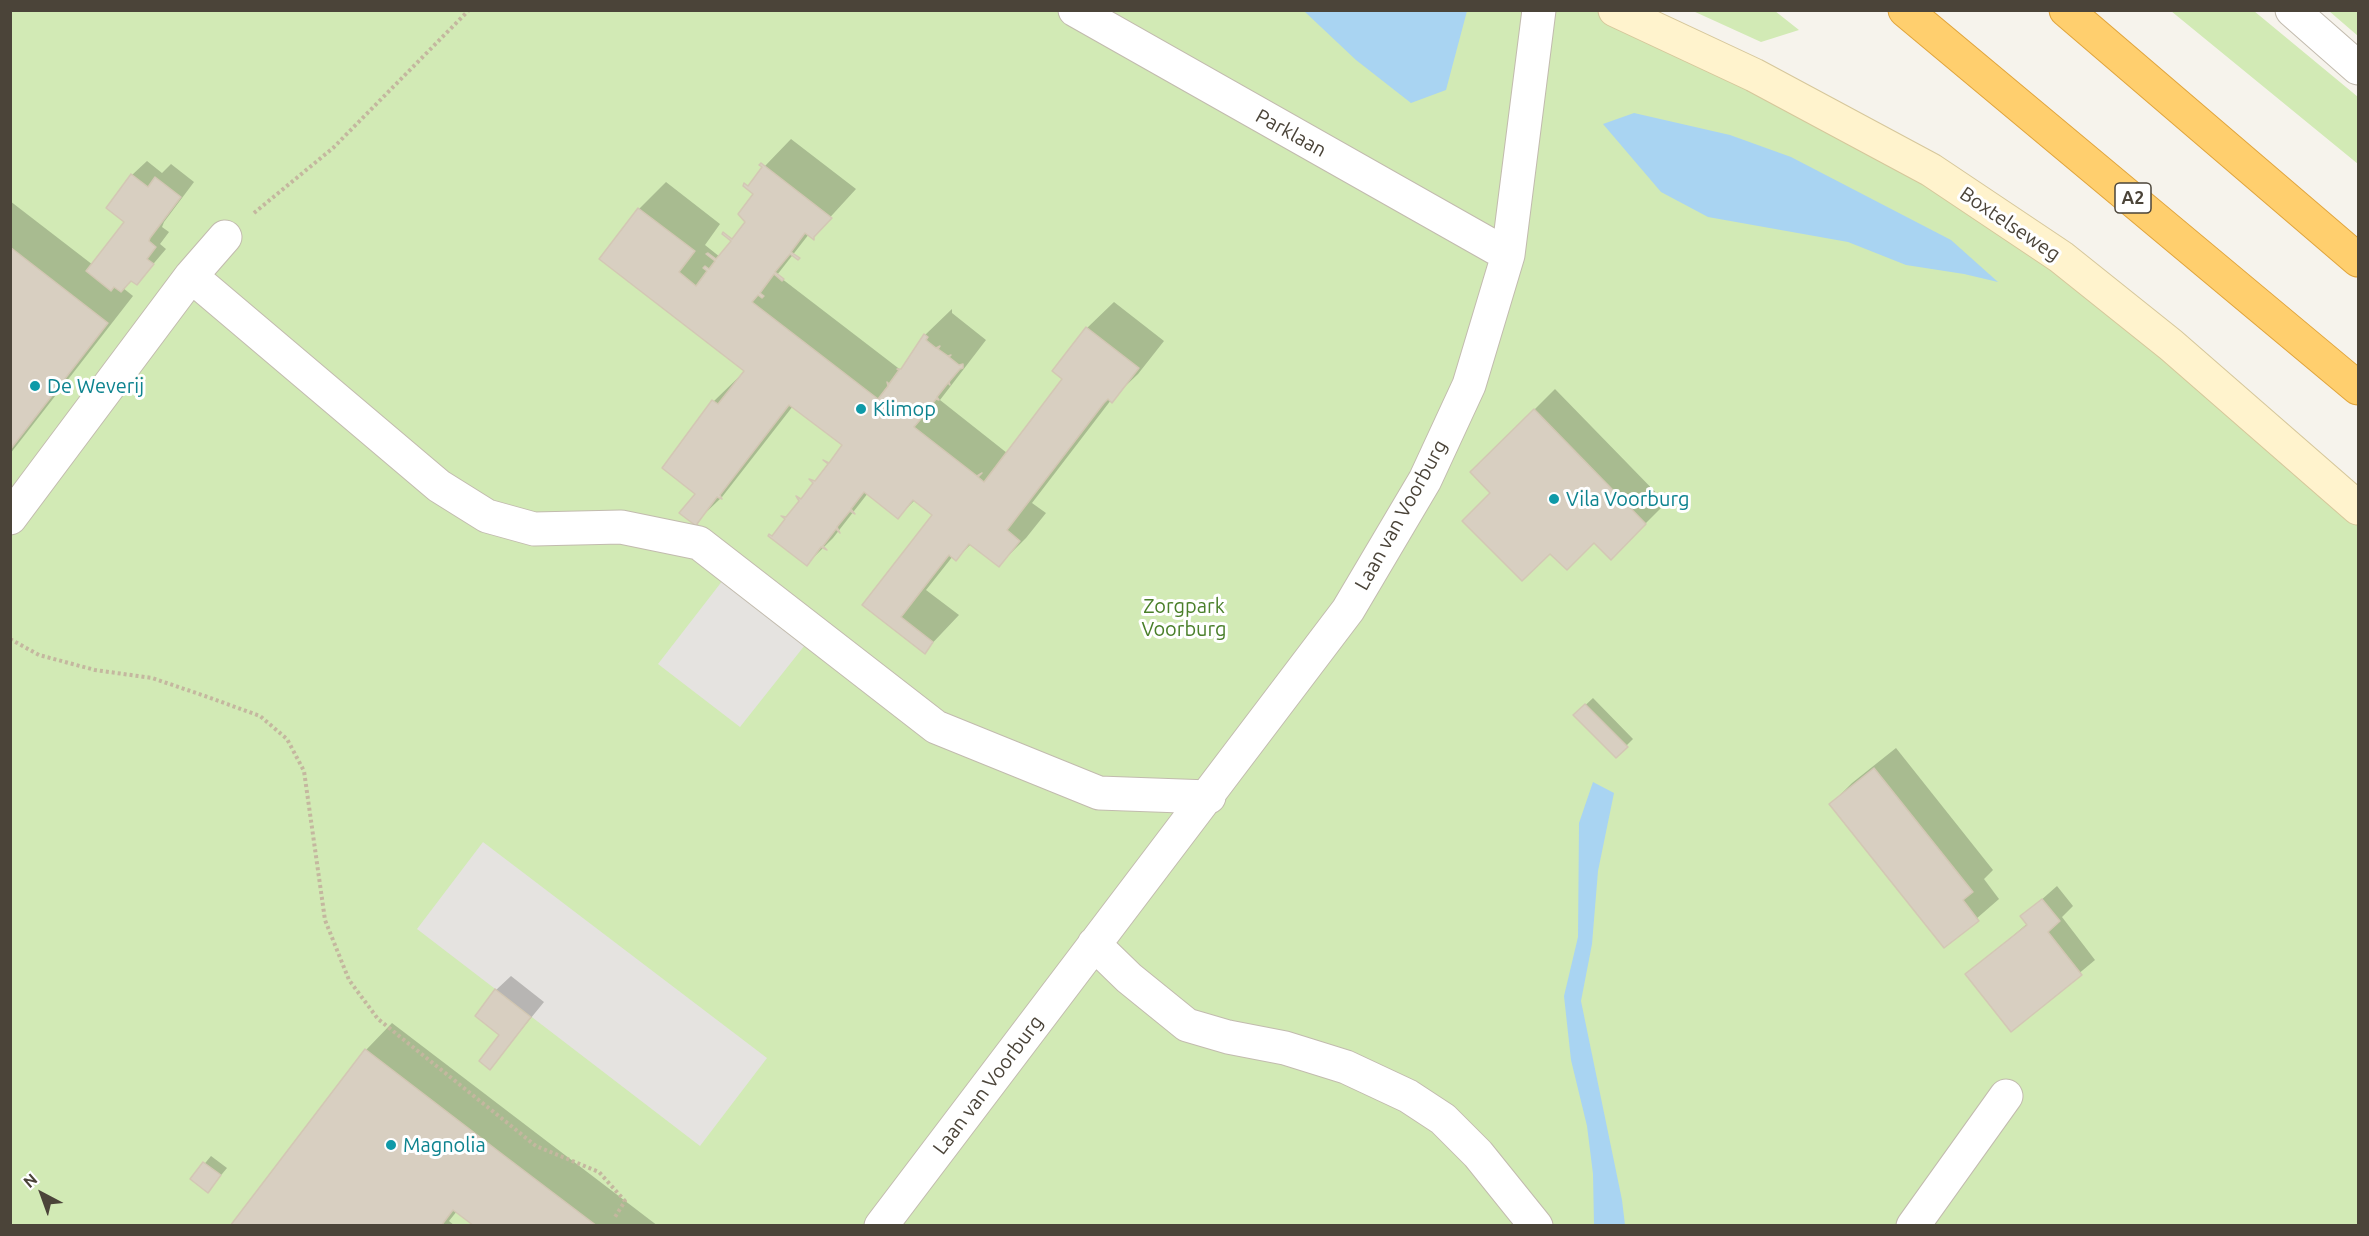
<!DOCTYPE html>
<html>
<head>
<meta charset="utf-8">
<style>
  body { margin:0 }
  #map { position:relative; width:2369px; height:1236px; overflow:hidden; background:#f6f3ec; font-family:Ubuntu,sans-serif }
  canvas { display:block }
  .frame { position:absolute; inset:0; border:12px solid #4b4439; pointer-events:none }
  .north { position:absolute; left:12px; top:1164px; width:60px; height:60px; -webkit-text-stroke:4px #fff; paint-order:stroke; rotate:319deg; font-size:16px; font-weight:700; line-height:24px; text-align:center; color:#4b4439 }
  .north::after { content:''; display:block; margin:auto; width:21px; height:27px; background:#4b4439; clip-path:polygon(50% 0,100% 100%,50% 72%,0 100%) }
</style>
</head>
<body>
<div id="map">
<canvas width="2369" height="1236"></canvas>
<div class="frame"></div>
<div class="north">N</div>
</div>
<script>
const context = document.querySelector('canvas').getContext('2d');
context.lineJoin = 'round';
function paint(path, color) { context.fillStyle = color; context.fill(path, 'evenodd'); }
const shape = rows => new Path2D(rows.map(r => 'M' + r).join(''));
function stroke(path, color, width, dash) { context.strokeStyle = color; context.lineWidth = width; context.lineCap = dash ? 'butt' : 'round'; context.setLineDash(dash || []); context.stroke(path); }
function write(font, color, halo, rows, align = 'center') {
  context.font = font + ' Ubuntu,sans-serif'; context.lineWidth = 6; context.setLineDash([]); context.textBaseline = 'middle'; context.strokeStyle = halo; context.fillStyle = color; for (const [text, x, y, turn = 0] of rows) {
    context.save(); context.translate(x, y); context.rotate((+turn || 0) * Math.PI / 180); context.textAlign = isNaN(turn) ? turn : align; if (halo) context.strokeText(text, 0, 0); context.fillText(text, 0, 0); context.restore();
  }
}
const green = shape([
  [1615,10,1754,75,2171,345,2358,508,2358,1225,11,1225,10,11],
  [1693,11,1775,11,1799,30,1761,42],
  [2171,11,2254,11,2358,97,2358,164],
  [2329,11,2358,11,2358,36]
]);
const parking = shape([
  [723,580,805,645,740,727,658,664],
  [483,842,767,1058,700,1146,417,929]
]);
const water = shape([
  [1304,11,1467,11,1446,90,1411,103,1356,60],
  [1634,113,1730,135,1791,157,1951,240,1998,282,1964,274,1906,265,1848,242,1708,217,1661,192,1603,124],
  [1593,782,1614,793,1598,871,1592,944,1581,1001,1622,1200,1625,1225,1594,1225,1593,1174,1587,1126,1571,1060,1564,996,1578,937,1579,823]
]);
const shadow = shape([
  [791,139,856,189,812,237,809,234,777,275,902,371,925,335,952,309,952,313,986,340,940,400,1007,453,1064,379,1087,328,1114,302,1164,341,1138,374,1111,400,1032,503,1046,513,1026,538,999,565,971,544,956,559,953,556,926,590,959,615,924,652,864,605,934,515,915,500,898,517,868,493,833,538,807,564,844,445,793,406,722,497,695,523,697,493,664,468,714,401,746,370,602,257,639,209,666,182,720,224,705,245,720,257,747,222,765,166],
  [147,161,162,173,171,164,194,182,164,222,162,227,169,232,160,244,166,249,137,283,132,280,123,288,133,296,10,454,10,201,93,265,126,222,132,175],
  [1555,389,1666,503,1611,558,1594,541,1492,493,1472,472],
  [1593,698,1633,739,1616,756,1575,715],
  [1896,748,1993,870,1984,879,1999,899,1945,946,1831,804,1852,783],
  [2057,886,2073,906,2062,917,2095,960,2011,1030,1967,975,2028,923,2022,917],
  [511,976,544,1002,490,1068,501,1034,496,990],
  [392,1023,658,1226,476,1226,457,1211,449,1221,455,1226,232,1226,366,1050],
  [211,1156,227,1168,208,1191,192,1179]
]);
const building = shape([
  [761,163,832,218,814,237,814,240,805,233,791,252,800,258,798,260,790,254,775,272,784,279,782,281,774,274,760,293,764,296,762,298,758,295,752,302,878,399,888,386,887,382,889,384,899,370,897,369,901,369,924,334,928,337,926,340,936,348,940,346,938,349,948,356,951,355,949,357,959,365,963,364,963,368,960,369,949,382,950,385,948,383,937,397,939,400,936,399,926,412,927,415,925,414,914,427,977,476,982,473,978,477,984,482,1062,379,1052,371,1086,327,1139,368,1112,403,1108,399,1104,403,1007,530,1020,541,999,567,969,544,956,561,949,555,901,617,933,642,925,654,862,605,932,515,913,500,898,519,864,492,851,509,855,514,850,511,837,527,840,533,836,529,823,546,827,550,821,547,807,566,768,536,769,534,772,536,785,519,781,516,786,517,799,501,796,496,801,499,813,483,809,479,815,481,828,464,823,460,829,463,842,445,789,405,720,495,722,499,717,497,697,524,700,529,679,513,695,494,662,468,712,400,718,404,744,371,599,259,638,208,695,251,679,272,696,286,707,271,703,268,705,266,709,269,715,261,706,254,708,253,716,259,731,241,722,234,723,232,732,239,745,222,738,214,753,194,743,186,744,183,748,186,762,167,759,165,761,163],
  [131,174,148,187,155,177,181,197,150,238,149,241,156,247,147,259,154,264,137,285,131,281,121,292,114,287,111,291,86,271,124,222,106,208,131,174],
  [10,247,108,323,10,450,10,247],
  [1534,409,1646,524,1611,560,1594,543,1567,570,1550,554,1522,581,1462,521,1490,493,1470,472,1534,409],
  [1585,704,1628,747,1616,758,1573,715,1585,704],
  [1874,768,1973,892,1963,900,1979,921,1944,948,1829,804,1874,768],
  [2042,899,2060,921,2048,932,2082,975,2011,1032,1965,974,2027,925,2020,916,2042,899],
  [495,989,531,1017,490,1070,479,1061,499,1035,475,1016,495,989],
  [365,1049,506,1157,597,1226,474,1226,453,1210,441,1226,230,1226,365,1049],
  [203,1162,221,1175,208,1193,190,1179,203,1162]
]);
const path = shape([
  [254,213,333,148,469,10],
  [10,639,39,655,95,670,152,678,205,696,260,716,287,739,304,771,325,920,349,980,378,1019,536,1146,599,1172,625,1201,615,1217]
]);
const street = shape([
  [1075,10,1508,255],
  [2292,10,2358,68],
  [225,237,191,276,439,486,487,516,534,529,621,527,699,543,936,727,1099,793,1209,797],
  [10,518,191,276],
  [1094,944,1129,978,1187,1025,1228,1037,1285,1048,1346,1067,1408,1096,1443,1119,1478,1154,1536,1226],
  [881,1226,1348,610,1425,480,1469,385,1508,255,1539,10],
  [1913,1226,2006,1096]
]);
const secondary = shape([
  [1615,10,1754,75,1931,170,2061,257,2171,345,2358,508]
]);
const highway = shape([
  [1905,10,2358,388],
  [2066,10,2358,260]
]);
const markers = [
  [35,386,6,"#0f9aa8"],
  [861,409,6,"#0f9aa8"],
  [1554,499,6,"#0f9aa8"],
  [391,1145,6,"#0f9aa8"]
];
const shields = [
  [2133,198,36]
];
const shieldNames = [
  ["A2",2133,198]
];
const streetNames = [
  ["Parklaan",1291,133,29],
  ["Boxtelseweg",2010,224,34],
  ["Laan van Voorburg",1401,515,-61],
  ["Laan van Voorburg",988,1085,-53]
];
const cultureNames = [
  ["De Weverij",47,386],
  ["Klimop",873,409],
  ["Vila Voorburg",1566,499],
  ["Magnolia",403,1145]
];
const parkNames = [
  ["Zorgpark",1184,606],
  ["Voorburg",1184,629]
];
paint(green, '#d2eab5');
paint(parking, '#e5e3e0');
paint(water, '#a9d4f2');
paint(shadow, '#0003');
paint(building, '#d8cfc1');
stroke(building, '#d3c7b4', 1.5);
stroke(street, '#c2bbae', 35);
stroke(secondary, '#d6c79b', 35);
stroke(highway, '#e0a43c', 35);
stroke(path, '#c4b79f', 4, [3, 3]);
stroke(street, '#fff', 33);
stroke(secondary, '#fff3cd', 33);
stroke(highway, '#ffcf6e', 33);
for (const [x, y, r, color] of markers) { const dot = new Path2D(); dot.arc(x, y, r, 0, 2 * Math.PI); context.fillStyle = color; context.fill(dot); stroke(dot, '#fff', 2); }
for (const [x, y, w] of shields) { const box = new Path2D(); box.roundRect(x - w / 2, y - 15, w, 30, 4.5); context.fillStyle = '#fff'; context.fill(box); stroke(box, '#4b4439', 1.5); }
write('bold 18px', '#4b4439', null, shieldNames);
write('20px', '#4b4439', '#fff', streetNames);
write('20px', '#0d838f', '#fff', cultureNames, 'left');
write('20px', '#4a7f2a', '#fff', parkNames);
</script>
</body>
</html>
